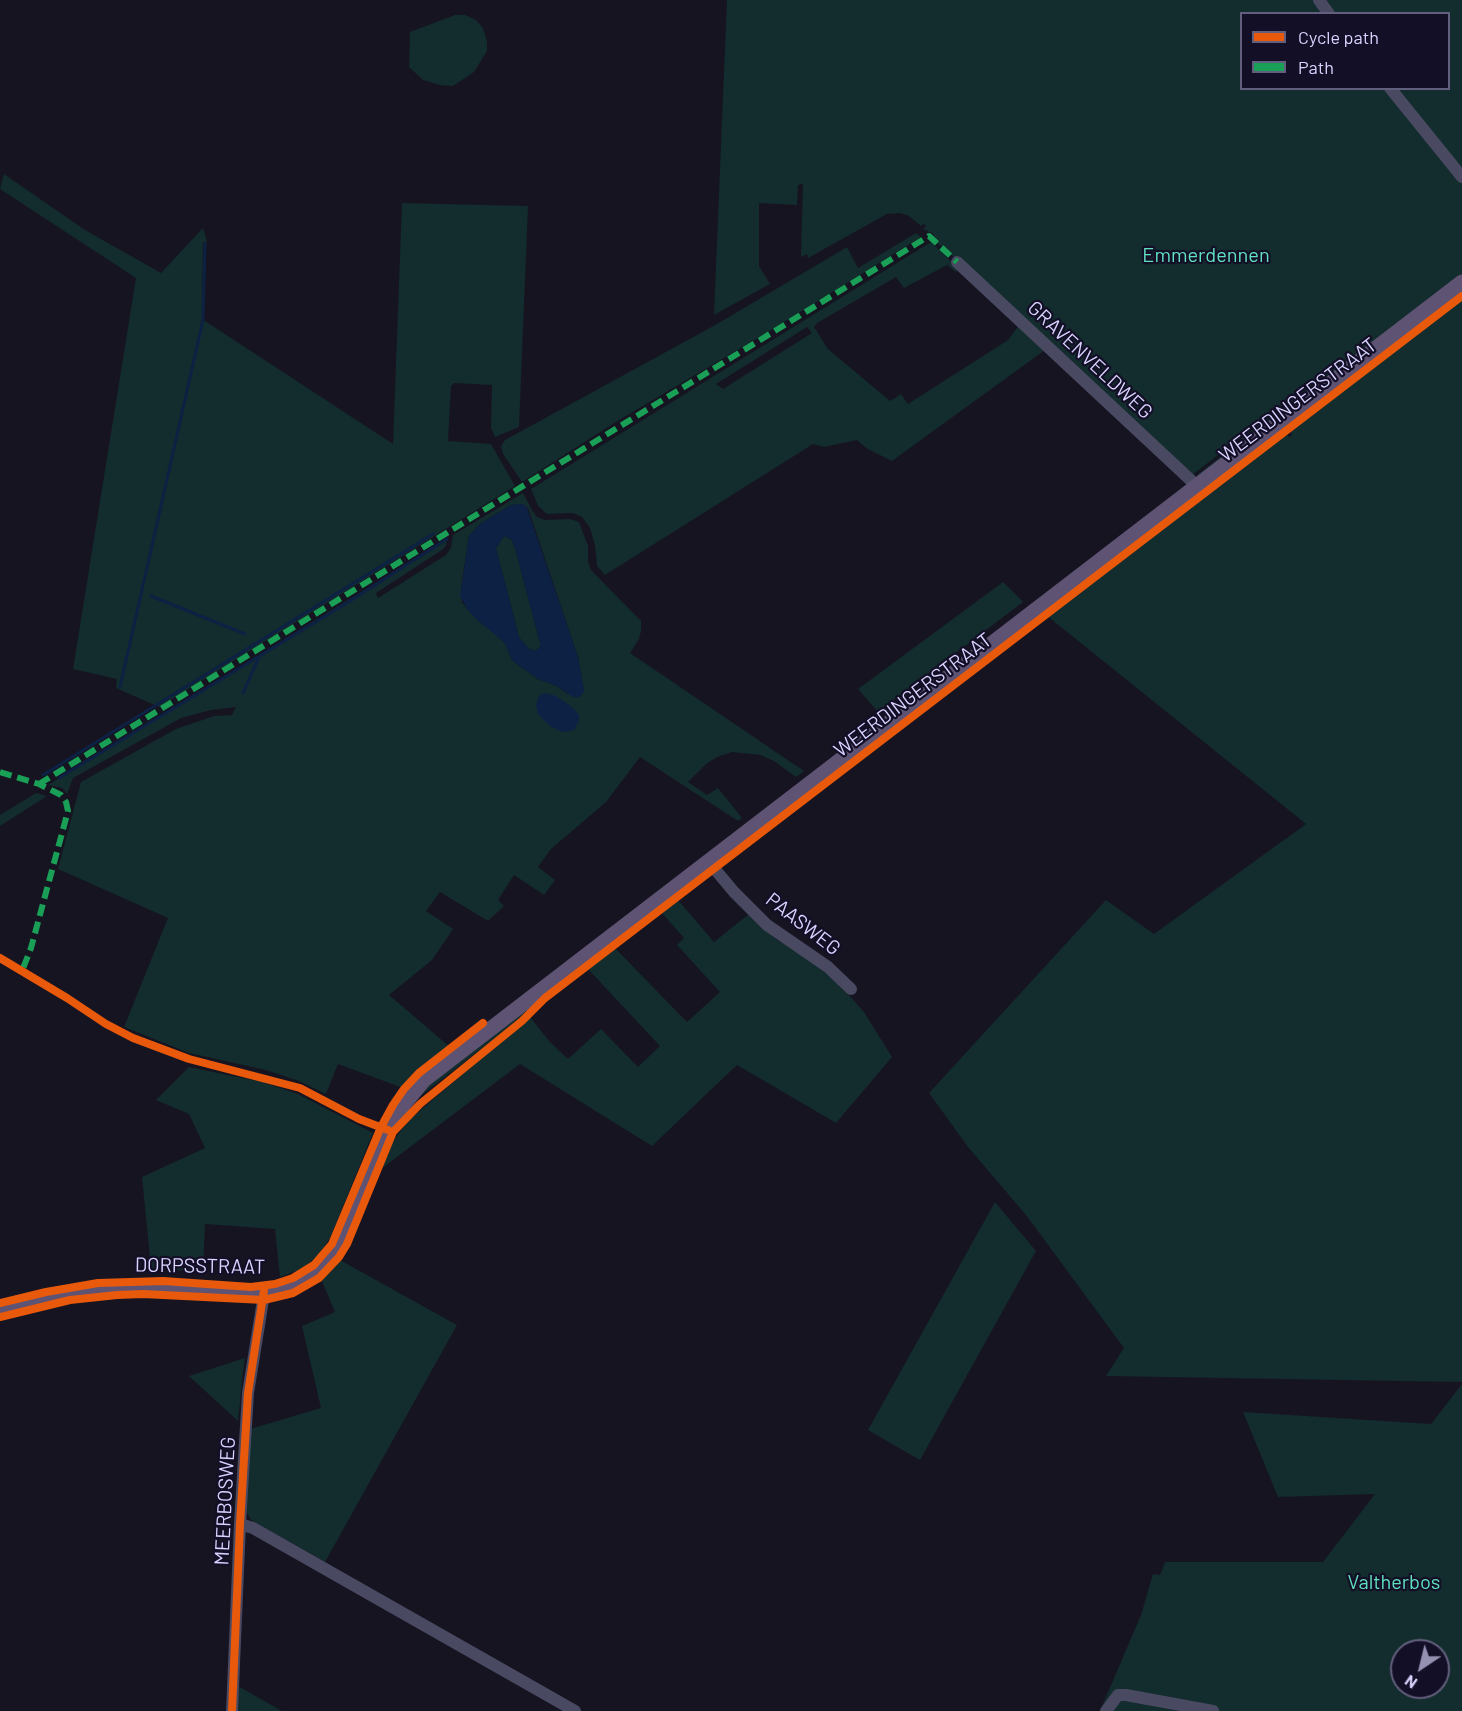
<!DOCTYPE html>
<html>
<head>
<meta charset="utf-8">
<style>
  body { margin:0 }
  #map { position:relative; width:1462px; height:1711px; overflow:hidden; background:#161421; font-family:Barlow,sans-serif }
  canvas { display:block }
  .legend { position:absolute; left:1240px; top:12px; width:210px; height:78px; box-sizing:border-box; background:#130f26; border:2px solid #625e7d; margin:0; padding:8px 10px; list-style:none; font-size:18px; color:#d9d4ff }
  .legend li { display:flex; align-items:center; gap:12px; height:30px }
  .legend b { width:30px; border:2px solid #625e7d }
  .north { position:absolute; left:1390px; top:1639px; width:60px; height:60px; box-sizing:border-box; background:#130f26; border:2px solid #625e7d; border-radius:50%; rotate:215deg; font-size:16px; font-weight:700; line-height:24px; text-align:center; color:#d9d4ff }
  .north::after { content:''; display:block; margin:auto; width:21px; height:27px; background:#9591b1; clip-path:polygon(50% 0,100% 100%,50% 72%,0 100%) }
</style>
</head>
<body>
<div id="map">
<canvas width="1462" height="1711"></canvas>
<ul class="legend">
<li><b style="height:8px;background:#e8590c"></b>Cycle path</li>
<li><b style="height:8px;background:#1a9f57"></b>Path</li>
</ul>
<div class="north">N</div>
</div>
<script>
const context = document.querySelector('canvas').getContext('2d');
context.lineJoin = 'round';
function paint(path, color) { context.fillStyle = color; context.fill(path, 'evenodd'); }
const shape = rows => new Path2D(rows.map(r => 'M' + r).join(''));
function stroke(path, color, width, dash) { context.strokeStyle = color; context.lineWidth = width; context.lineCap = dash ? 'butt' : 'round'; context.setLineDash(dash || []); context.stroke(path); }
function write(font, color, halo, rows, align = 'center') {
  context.font = font + ' Barlow,sans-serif'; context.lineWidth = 4.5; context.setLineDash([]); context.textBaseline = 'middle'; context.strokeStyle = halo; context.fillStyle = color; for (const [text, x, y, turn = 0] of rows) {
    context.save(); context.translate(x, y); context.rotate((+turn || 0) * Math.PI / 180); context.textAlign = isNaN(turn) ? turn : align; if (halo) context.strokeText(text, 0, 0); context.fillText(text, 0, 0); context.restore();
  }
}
const green = shape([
  [727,0,1462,0,1462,277,1200,478,1197,475,1242,440,1240,438,1191,476,987,285,938,244,933,237,934,234,923,229,926,226,924,224,921,226,909,216,900,213,887,214,808,258,807,254,801,257,803,184,798,185,797,205,759,203,759,266,770,284,714,315],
  [1242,14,1448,14,1448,88,1242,88],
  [455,15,465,15,476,20,483,28,487,42,487,51,474,72,453,86,440,85,423,80,409,67,410,32],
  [4,174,85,230,161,273,203,228,207,242,203,243,202,319,393,444,402,203,528,206,519,427,495,437,491,428,492,385,454,383,451,386,448,441,491,444,515,486,159,707,116,688,117,679,73,669,136,278,0,189],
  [916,233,921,237,768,332,619,420,522,482,503,454,501,446,505,440,717,324,847,247,858,268],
  [931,242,959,269,956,272,947,265,904,288,896,277,817,323,814,327,828,349,890,401,901,394,908,404,1008,340,1019,325,1045,350,892,461,866,448,857,440,824,447,813,444,605,575,597,566,595,545,590,528,582,517,573,513,547,514,538,506,531,489],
  [807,327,812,333,723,389,716,384],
  [1462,288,1462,294,1288,426,1291,419],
  [1462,297,1462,1382,1106,1376,1124,1348,1026,1215,968,1147,929,1093,1106,900,1154,934,1306,824,1046,615,1285,431,1289,437,1292,435,1289,429],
  [1273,432,1282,432,1048,611,1046,607],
  [523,493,532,510,537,517,545,520,570,519,579,522,588,546,588,562,591,570,641,621,641,631,639,639,630,653,804,771,796,777,774,761,760,755,732,752,717,757,706,764,688,782,707,795,718,788,742,818,738,821,640,757,606,802,551,849,538,867,555,880,544,895,514,875,498,900,504,906,488,921,440,892,426,911,453,929,432,960,389,995,450,1047,418,1071,403,1088,338,1064,326,1094,299,1081,266,1070,189,1053,124,1027,168,918,58,869,81,782,176,729,214,716,232,715,236,707,211,710,181,718,73,778,67,794,62,788,48,785,447,539,446,546,442,550,376,593,378,598,446,555,451,548,453,535],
  [518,504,524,505,528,508,578,657,584,691,568,694,557,686,538,679,517,664,512,660,504,642,467,609,462,602,461,587,469,536,480,524,511,505],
  [504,536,511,539,515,548,540,643,540,647,536,651,529,649,519,637,496,548],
  [1003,582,1023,602,878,712,858,689],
  [36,793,47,796,0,826,0,815],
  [678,900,714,942,749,914,777,940,804,955,840,985,864,1012,892,1057,836,1123,737,1065,652,1146,520,1064,381,1169,390,1145,409,1120,530,1017,549,1041,568,1059,601,1029,638,1067,660,1046,588,969,615,948,687,1022,720,992,677,945,684,938,662,913],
  [547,991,519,1020,415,1100,429,1084],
  [189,1067,262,1082,298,1094,373,1133,331,1236,321,1252,304,1268,280,1277,275,1229,205,1224,203,1272,151,1268,142,1177,205,1148,189,1114,156,1100],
  [995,1202,1036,1251,920,1460,868,1430],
  [340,1260,457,1325,325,1562,251,1520,246,1511,250,1429,321,1408,302,1326,335,1312,321,1279],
  [245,1358,243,1372,238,1421,189,1376],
  [1462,1384,1462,1711,1100,1711,1141,1615,1153,1574,1160,1575,1165,1562,1323,1562,1375,1494,1278,1497,1243,1412,1431,1424],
  [1402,1651,1438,1651,1438,1687,1402,1687],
  [238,1686,282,1711,237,1711]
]);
const water = shape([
  [518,504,525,505,527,508,578,657,584,691,580,697,573,697,557,686,538,679,517,664,512,660,504,642,476,619,467,609,460,596,469,536,480,524,511,505],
  [504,536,511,539,515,548,540,643,540,647,536,651,529,649,519,637,496,548],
  [545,693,556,696,572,707,579,715,579,721,574,730,562,732,550,726,538,714,536,705,539,696]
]);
const stream = shape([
  [151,596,245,634],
  [120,687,203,320,205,244],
  [243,693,259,657],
  [43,775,433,534],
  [59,778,350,601,447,539]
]);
const minor = shape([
  [1319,0,1329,14],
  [1390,88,1462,177],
  [957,262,1197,486],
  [708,861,734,892,767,925,828,967,851,989],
  [240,1524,253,1528,575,1711],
  [232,1711,240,1524,248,1393,264,1294],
  [1106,1711,1118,1695,1126,1695,1213,1711]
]);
const major = shape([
  [0,1309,44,1298,96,1288,143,1287,264,1294,288,1287,317,1271,330,1256,346,1230,387,1129,401,1108,424,1080,1462,282]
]);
const quiet = shape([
  [0,772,39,784,61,795,66,802,68,811,31,948,22,971],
  [39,784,929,236,957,262]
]);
const cycleway = shape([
  [0,958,67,998,106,1024,133,1038,189,1059,300,1088,359,1119,388,1130],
  [0,1303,46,1292,98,1283,163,1281,251,1287,275,1284,293,1278,314,1265,332,1244,381,1127,393,1105,404,1089,419,1073,483,1023],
  [0,1317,70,1300,117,1295,143,1294,264,1300,293,1293,319,1278,339,1257,347,1244,393,1132,420,1104,522,1021,545,998,1462,296],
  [232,1711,240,1524,248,1393,264,1290]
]);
const parkNames = [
  ["Emmerdennen",1206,255],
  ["Valtherbos",1394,1582]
];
const streetNames = [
  ["GRAVENVELDWEG",1090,360,43],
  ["WEERDINGERSTRAAT",1298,400,-37],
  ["WEERDINGERSTRAAT",913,695,-37],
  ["PAASWEG",803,924,38],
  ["DORPSSTRAAT",200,1266,1],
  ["MEERBOSWEG",225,1501,-87]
];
paint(green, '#132c2d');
paint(water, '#0d2144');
stroke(stream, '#0d2144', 3);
stroke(minor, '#4a4962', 12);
stroke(major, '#5e5373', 15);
stroke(quiet, '#1a9f57', 6, [12, 6]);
stroke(cycleway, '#e8590c', 8);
write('20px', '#5fe0c0', '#130f26', parkNames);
write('20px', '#d9d4ff', '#130f26', streetNames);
</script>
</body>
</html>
